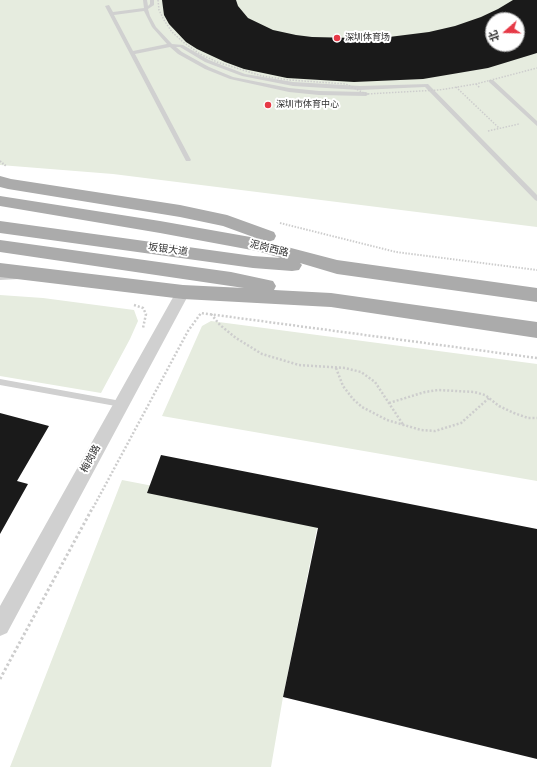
<!DOCTYPE html>
<html>
<head>
<meta charset="utf-8">
<style>
  body { margin:0 }
  #map { position:relative; width:537px; height:767px; overflow:hidden; background:#fff; font-family:Roboto,"Noto Sans SC",sans-serif }
  canvas { display:block }
  .north { position:absolute; left:485px; top:12px; width:40px; height:40px; box-sizing:border-box; background:#fff; border:1px solid #adadad; border-radius:50%; rotate:250deg; font-size:11px; font-weight:700; line-height:16px; text-align:center; color:#333 }
  .north::after { content:''; display:block; margin:auto; width:14px; height:18px; background:#e63946; clip-path:polygon(50% 0,100% 100%,50% 72%,0 100%) }
</style>
</head>
<body>
<div id="map">
<canvas width="537" height="767"></canvas>
<div class="north">北</div>
</div>
<script>
const context = document.querySelector('canvas').getContext('2d');
context.lineJoin = 'round';
function paint(path, color) { context.fillStyle = color; context.fill(path, 'evenodd'); }
const shape = rows => new Path2D(rows.map(r => 'M' + r).join(''));
function stroke(path, color, width, dash) { context.strokeStyle = color; context.lineWidth = width; context.lineCap = dash ? 'butt' : 'round'; context.setLineDash(dash || []); context.stroke(path); }
function write(font, color, halo, rows, align = 'center') {
  context.font = font + ' Roboto,"Noto Sans SC",sans-serif'; context.lineWidth = 4; context.setLineDash([]); context.textBaseline = 'middle'; context.strokeStyle = halo; context.fillStyle = color; for (const [text, x, y, turn = 0] of rows) {
    context.save(); context.translate(x, y); context.rotate((+turn || 0) * Math.PI / 180); context.textAlign = isNaN(turn) ? turn : align; if (halo) context.strokeText(text, 0, 0); context.fillText(text, 0, 0); context.restore();
  }
}
const green = shape([
  [0,0,537,0,537,227,113,174,0,165],
  [493,20,517,20,517,44,493,44],
  [0,295,43,298,134,310,138,321,130,339,101,393,0,376],
  [211,321,537,364,537,481,162,416,202,326],
  [122,480,319,518,283,697,271,767,10,767]
]);
const building = shape([
  [162,0,236,0,238,6,248,18,273,30,296,35,312,37,355,38,389,37,429,32,455,26,481,17,498,9,513,0,537,0,537,53,488,68,423,79,354,82,287,78,244,69,225,62,197,49,186,42,169,24,164,15],
  [493,20,517,20,517,44,493,44],
  [0,413,49,426,17,481,28,484,0,534],
  [161,455,537,529,537,759,283,697,318,528,147,493]
]);
const pathFar3 = shape([
  [476,84,480,88],
  [456,87,499,128],
  [488,131,519,124]
]);
const pathFar2 = shape([
  [0,161,6,166],
  [280,223,396,252,537,270]
]);
const pathFar1 = shape([
  [134,305,143,308,146,314,143,328],
  [211,314,220,325,236,338,262,354,299,365,345,368,361,372,375,382,404,426],
  [336,368,343,386,353,399,362,407,387,420,421,430,435,431,461,423,489,398],
  [389,403,425,392,438,390,474,392,485,395,499,406,514,413,528,418,537,418],
  [93,508,188,331,201,313,537,358]
]);
const path = shape([
  [0,679,93,507]
]);
const lane = shape([
  [143,0,147,0,148,6,150,4,150,0,154,0,154,5,148,9,150,16,156,27,172,44,183,45,209,60,245,74,293,82,360,86,428,84,537,195,537,201,535,200,425,87,360,90,293,86,242,76,205,62,180,47,176,47,182,52,209,67,233,77,289,88,319,91,366,92,369,94,366,96,319,95,289,92,230,79,205,69,178,54,170,47,135,54,191,160,190,161,186,161,105,6,109,5,113,12,144,8,143,0],
  [144,11,152,27,167,44,133,51,114,15,144,11],
  [489,80,493,80,537,121,537,126,489,82,489,80],
  [17,275,19,275,21,277,19,279,0,280,0,276,17,275],
  [0,379,121,401,124,402,125,404,124,406,121,407,0,385,0,379]
]);
const street = shape([
  [183,287,188,288,190,292,7,633,0,636,0,606,176,292,178,288,183,287]
]);
const primary = shape([
  [0,176,11,179,180,205,227,215,274,232,276,236,274,240,268,242,337,260,537,288,537,302,337,274,300,263,302,265,299,270,292,271,253,268,0,233,0,221,253,256,281,258,257,251,160,233,0,206,0,196,160,221,256,238,223,226,180,217,8,189,0,187,0,176],
  [0,240,231,272,273,281,276,286,274,290,331,293,537,322,537,338,331,307,183,299,0,277,0,263,183,285,244,288,0,252,0,240]
]);
const pathBridge = shape([
  [158,0,159,10,164,20,172,32,183,42,200,54,217,62,262,76,289,80,346,84,366,94,439,90,476,84,537,68]
]);
const markers = [
  [337,38,4,"#e63946"],
  [268,105,4,"#e63946"]
];
const farPoinames = [
  ["深圳体育场",345,38],
  ["深圳市体育中心",276,105]
];
const streetNames = [
  ["泥岗西路",269,249,14],
  ["坂银大道",168,250,8],
  ["梅岗路",91,459,-61]
];
paint(green, '#e6ecdf');
paint(building, '#1a1a1a');
stroke(pathFar3, '#cdcdcd', 1.5, [1.5, 1.5]);
stroke(pathFar2, '#cdcdcd', 2, [1.5, 1.5]);
stroke(pathFar1, '#cdcdcd', 2.5, [2, 2]);
stroke(path, '#cdcdcd', 3, [2.5, 2.5]);
paint(lane, '#d0d0d0');
paint(street, '#d0d0d0');
paint(primary, '#ababab');
stroke(pathBridge, '#cdcdcd', 1.5, [1.5, 1.5]);
for (const [x, y, r, color] of markers) { const dot = new Path2D(); dot.arc(x, y, r, 0, 2 * Math.PI); context.fillStyle = color; context.fill(dot); stroke(dot, '#fff', 1.5); }
write('9px', '#333', '#fff', farPoinames, 'left');
write('10px', '#333', '#fff', streetNames);
</script>
</body>
</html>
